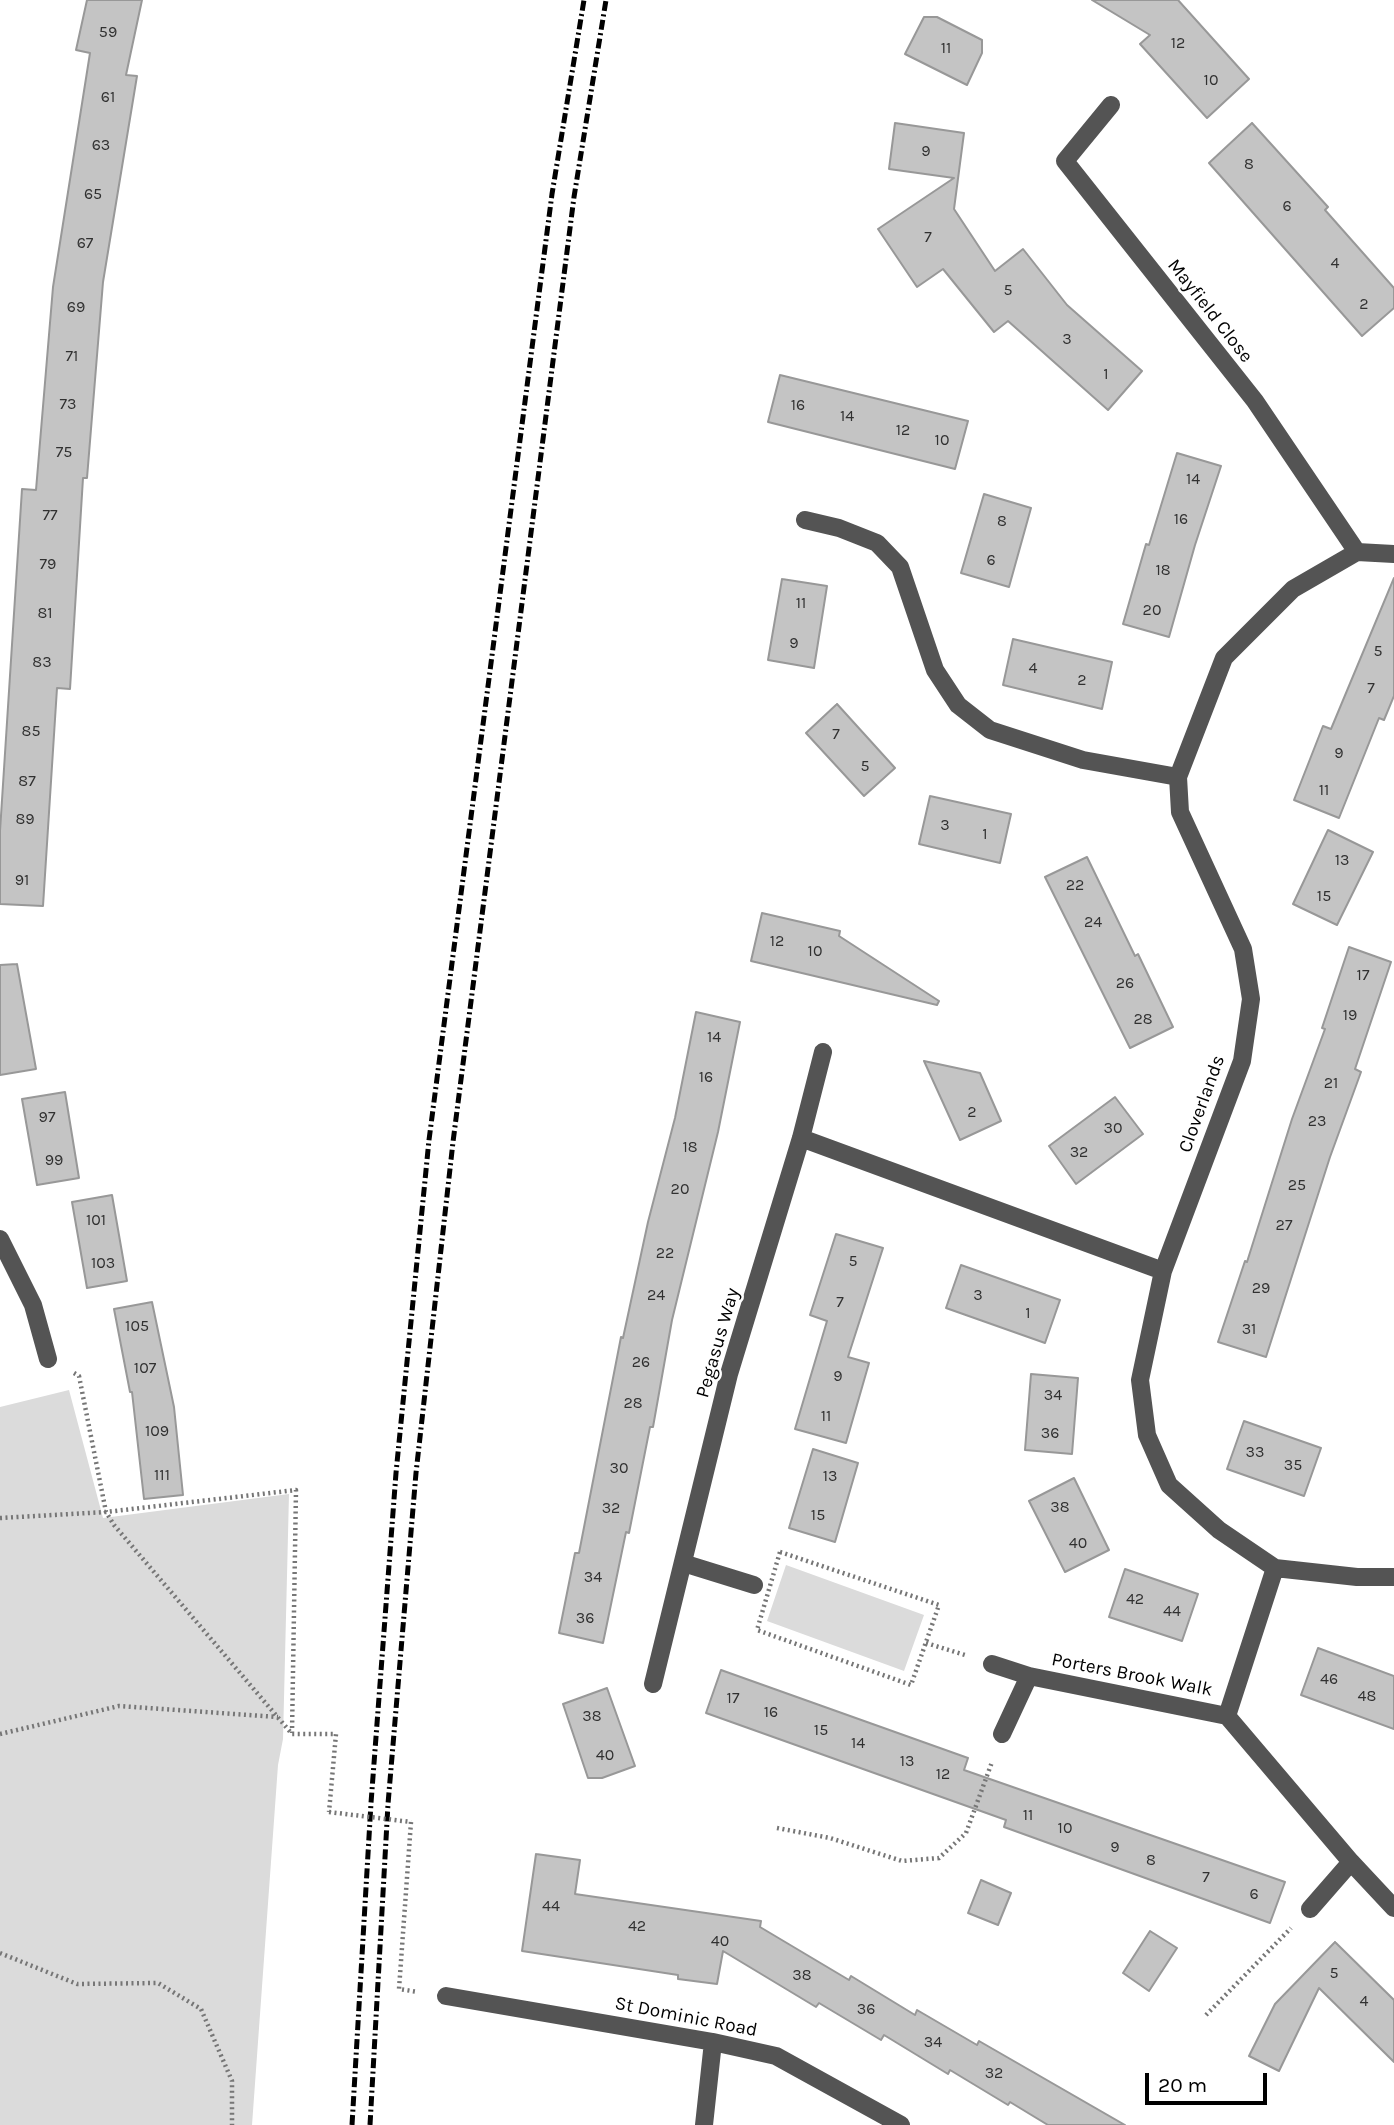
<!DOCTYPE html>
<html>
<head>
<meta charset="utf-8">
<style>
  body { margin:0 }
  #map { position:relative; width:1394px; height:2125px; overflow:hidden; background:#fff; font-family:Karla,sans-serif }
  canvas { display:block }
  .scale { position:absolute; left:1145px; top:2073px; width:122px; height:32px; box-sizing:border-box; border:4px solid #000; border-top:0; padding-left:9px; font-size:21px; line-height:24px; white-space:nowrap; color:#000; -webkit-text-stroke:5px #fff; paint-order:stroke }
</style>
</head>
<body>
<div id="map">
<canvas width="1394" height="2125"></canvas>
<div class="scale">20 m</div>
</div>
<script>
const context = document.querySelector('canvas').getContext('2d');
context.lineJoin = 'round';
function paint(path, color) { context.fillStyle = color; context.fill(path, 'evenodd'); }
const shape = rows => new Path2D(rows.map(r => 'M' + r).join(''));
function stroke(path, color, width, dash) { context.strokeStyle = color; context.lineWidth = width; context.lineCap = dash ? 'butt' : 'round'; context.setLineDash(dash || []); context.stroke(path); }
function write(font, color, halo, rows, align = 'center') {
  context.font = font + ' Karla,sans-serif'; context.lineWidth = 5; context.setLineDash([]); context.textBaseline = 'middle'; context.strokeStyle = halo; context.fillStyle = color; for (const [text, x, y, turn = 0] of rows) {
    context.save(); context.translate(x, y); context.rotate((+turn || 0) * Math.PI / 180); context.textAlign = isNaN(turn) ? turn : align; if (halo) context.strokeText(text, 0, 0); context.fillText(text, 0, 0); context.restore();
  }
}
const green = shape([
  [69,1390,103,1518,289,1494,283,1739,278,1765,252,2125,0,2125,0,1407],
  [786,1565,924,1615,904,1671,767,1621]
]);
const building = shape([
  [87,0,142,0,126,75,137,76,103,282,87,478,83,478,70,689,57,688,43,906,0,904,0,831,22,489,36,490,53,287,90,53,76,50,87,0],
  [1092,0,1178,0,1249,79,1207,118,1140,44,1150,35,1092,0],
  [924,17,937,17,982,40,982,53,967,85,905,54,924,17],
  [895,123,964,133,954,209,995,271,1023,249,1067,305,1142,371,1108,410,1008,321,994,332,943,269,917,287,878,229,954,178,889,169,895,123],
  [1252,123,1328,207,1325,210,1394,288,1394,308,1362,336,1209,163,1252,123],
  [780,375,968,421,955,469,768,422,780,375],
  [1177,453,1221,466,1195,545,1169,637,1123,624,1146,544,1149,545,1177,453],
  [984,494,1031,508,1009,587,961,573,984,494],
  [1394,578,1394,696,1384,720,1379,718,1339,818,1294,800,1323,726,1331,729,1394,578],
  [782,579,827,586,814,668,768,660,782,579],
  [1013,639,1112,662,1102,709,1003,685,1013,639],
  [837,704,895,768,864,796,806,733,837,704],
  [930,796,1011,814,1000,863,919,844,930,796],
  [1328,830,1373,852,1337,925,1293,904,1328,830],
  [1087,857,1135,956,1138,954,1173,1027,1130,1048,1045,877,1087,857],
  [762,913,840,931,839,936,939,1001,937,1005,751,961,762,913],
  [1349,947,1391,962,1355,1069,1361,1072,1330,1157,1266,1357,1218,1342,1245,1261,1247,1262,1292,1119,1325,1029,1322,1028,1349,947],
  [17,964,36,1069,0,1075,0,965,17,964],
  [696,1012,740,1022,718,1132,672,1320,653,1427,650,1427,629,1533,626,1532,603,1643,559,1633,575,1553,579,1553,621,1337,623,1338,648,1222,675,1118,696,1012],
  [924,1061,980,1073,1001,1121,960,1140,924,1061],
  [65,1092,79,1178,37,1185,22,1099,65,1092],
  [1115,1097,1143,1134,1076,1184,1049,1146,1115,1097],
  [112,1195,127,1281,87,1288,72,1202,112,1195],
  [836,1234,883,1248,848,1357,869,1363,846,1443,795,1429,827,1321,810,1315,836,1234],
  [961,1265,1060,1300,1045,1343,946,1308,961,1265],
  [152,1302,174,1407,183,1495,144,1499,132,1392,130,1392,114,1309,152,1302],
  [1031,1374,1078,1378,1072,1454,1025,1450,1031,1374],
  [1244,1421,1321,1448,1304,1496,1227,1469,1244,1421],
  [813,1449,858,1463,835,1542,789,1528,813,1449],
  [1074,1478,1109,1550,1065,1572,1029,1501,1074,1478],
  [1125,1569,1198,1594,1182,1641,1109,1617,1125,1569],
  [1318,1648,1394,1676,1394,1729,1301,1695,1318,1648],
  [721,1670,968,1758,964,1770,1285,1882,1270,1923,1004,1827,1006,1820,706,1713,721,1670],
  [607,1688,635,1766,602,1778,588,1778,563,1704,607,1688],
  [536,1854,580,1860,575,1894,761,1921,760,1927,849,1980,851,1976,915,2015,917,2010,977,2045,979,2041,1125,2125,1048,2125,1010,2102,1008,2105,950,2070,948,2074,884,2035,881,2040,819,2003,816,2007,723,1951,717,1984,678,1979,678,1975,522,1951,536,1854],
  [981,1880,1011,1893,998,1925,968,1913,981,1880],
  [1150,1931,1177,1948,1149,1991,1123,1973,1150,1931],
  [1335,1942,1394,2000,1394,2062,1319,1988,1279,2071,1249,2056,1275,2004,1335,1942]
]);
const path = shape([
  [74,1373,79,1376,106,1512,114,1525,292,1734,336,1734,329,1812],
  [0,1518,106,1512,296,1490,292,1733],
  [780,1552,939,1605,911,1685,757,1630,780,1552],
  [926,1643,965,1655],
  [0,1734,119,1706,278,1717],
  [411,1822,399,1989,418,1992],
  [777,1828,830,1838,902,1861,939,1858,966,1833,992,1762],
  [0,1953,77,1984,158,1983,201,2009,232,2081,232,2125],
  [1206,2015,1291,1928]
]);
const minor = shape([
  [1111,105,1065,161,1255,401,1357,552],
  [805,520,839,528,877,543,900,567,935,670,958,705,990,730,1083,760,1178,777],
  [1394,554,1357,552,1293,589,1224,658,1178,777,1180,812,1243,949,1251,999,1242,1061,1163,1271,1140,1380,1147,1435,1169,1485,1219,1530,1275,1568,1357,1577,1394,1577],
  [801,1138,1163,1271],
  [0,1239,33,1305,48,1359],
  [683,1563,754,1585],
  [992,1664,1029,1676,1227,1716,1351,1862,1394,1908],
  [653,1684,729,1374,801,1138,823,1052],
  [1227,1716,1275,1568],
  [1002,1734,1029,1676],
  [1310,1909,1351,1862],
  [446,1996,713,2042,776,2056,901,2125],
  [704,2125,713,2042]
]);
const rail = shape([
  [352,2125,371,1803,396,1473,429,1140,552,194,584,0],
  [370,2125,388,1804,416,1473,453,1142,574,197,606,0]
]);
const pathBridge = shape([
  [329,1812,411,1822]
]);
const numberNames = [
  ["59",108,32],
  ["12",1178,43],
  ["11",946,48],
  ["10",1211,80],
  ["61",108,97],
  ["63",101,145],
  ["9",926,151],
  ["8",1249,164],
  ["65",93,194],
  ["6",1287,206],
  ["7",928,237],
  ["67",85,243],
  ["4",1335,263],
  ["5",1008,290],
  ["2",1364,304],
  ["69",76,307],
  ["3",1067,339],
  ["71",72,356],
  ["1",1106,374],
  ["73",68,404],
  ["16",798,405],
  ["14",847,416],
  ["12",903,430],
  ["10",942,440],
  ["75",64,452],
  ["14",1193,479],
  ["77",50,515],
  ["16",1181,519],
  ["8",1002,521],
  ["6",991,560],
  ["79",48,564],
  ["18",1163,570],
  ["11",801,603],
  ["20",1152,610],
  ["81",45,613],
  ["9",794,643],
  ["5",1378,651],
  ["83",42,662],
  ["4",1033,668],
  ["2",1082,680],
  ["7",1371,688],
  ["85",31,731],
  ["7",836,734],
  ["9",1339,753],
  ["5",865,766],
  ["87",27,781],
  ["11",1324,790],
  ["89",25,819],
  ["3",945,825],
  ["1",985,834],
  ["13",1342,860],
  ["91",22,880],
  ["22",1075,885],
  ["15",1324,896],
  ["24",1093,922],
  ["12",777,941],
  ["10",815,951],
  ["17",1363,975],
  ["26",1125,983],
  ["19",1350,1015],
  ["28",1143,1019],
  ["14",714,1037],
  ["16",706,1077],
  ["21",1331,1083],
  ["2",972,1112],
  ["97",47,1117],
  ["23",1317,1121],
  ["30",1113,1128],
  ["18",690,1147],
  ["32",1079,1152],
  ["99",54,1160],
  ["25",1297,1185],
  ["20",680,1189],
  ["101",96,1220],
  ["27",1284,1225],
  ["22",665,1253],
  ["5",853,1261],
  ["103",103,1263],
  ["29",1261,1288],
  ["24",656,1295],
  ["3",978,1295],
  ["7",840,1302],
  ["1",1028,1313],
  ["105",137,1326],
  ["31",1249,1329],
  ["26",641,1362],
  ["107",145,1368],
  ["9",838,1376],
  ["34",1053,1395],
  ["28",633,1403],
  ["11",826,1416],
  ["109",157,1431],
  ["36",1050,1433],
  ["33",1255,1452],
  ["35",1293,1465],
  ["30",619,1468],
  ["111",162,1475],
  ["13",830,1476],
  ["38",1060,1507],
  ["32",611,1508],
  ["15",818,1515],
  ["40",1078,1543],
  ["34",593,1577],
  ["42",1135,1599],
  ["44",1172,1611],
  ["36",585,1618],
  ["46",1329,1679],
  ["48",1367,1696],
  ["17",733,1698],
  ["16",771,1712],
  ["38",592,1716],
  ["15",821,1730],
  ["14",858,1743],
  ["40",605,1755],
  ["13",907,1761],
  ["12",943,1774],
  ["11",1028,1815],
  ["10",1065,1828],
  ["9",1115,1847],
  ["8",1151,1860],
  ["7",1206,1877],
  ["6",1254,1894],
  ["44",551,1906],
  ["42",637,1926],
  ["40",720,1941],
  ["5",1334,1973],
  ["38",802,1975],
  ["4",1364,2001],
  ["36",866,2009],
  ["34",933,2042],
  ["32",994,2073]
];
const streetNames = [
  ["Mayfield Close",1210,311,52],
  ["Cloverlands",1202,1104,-70],
  ["Pegasus Way",718,1343,-74],
  ["Porters Brook Walk",1132,1675,11],
  ["St Dominic Road",686,2017,11]
];
paint(green, '#dbdbdb');
paint(building, '#c4c4c4');
stroke(building, '#989898', 2);
stroke(path, '#767676', 4.5, [2, 3.5]);
stroke(minor, '#545454', 18);
stroke(rail, '#000', 5, [10, 3.5, 2, 3.5]);
stroke(pathBridge, '#767676', 4.5, [2, 3.5]);
write('16px', '#313131', null, numberNames);
write('19px', '#000', '#fff', streetNames);
</script>
</body>
</html>
